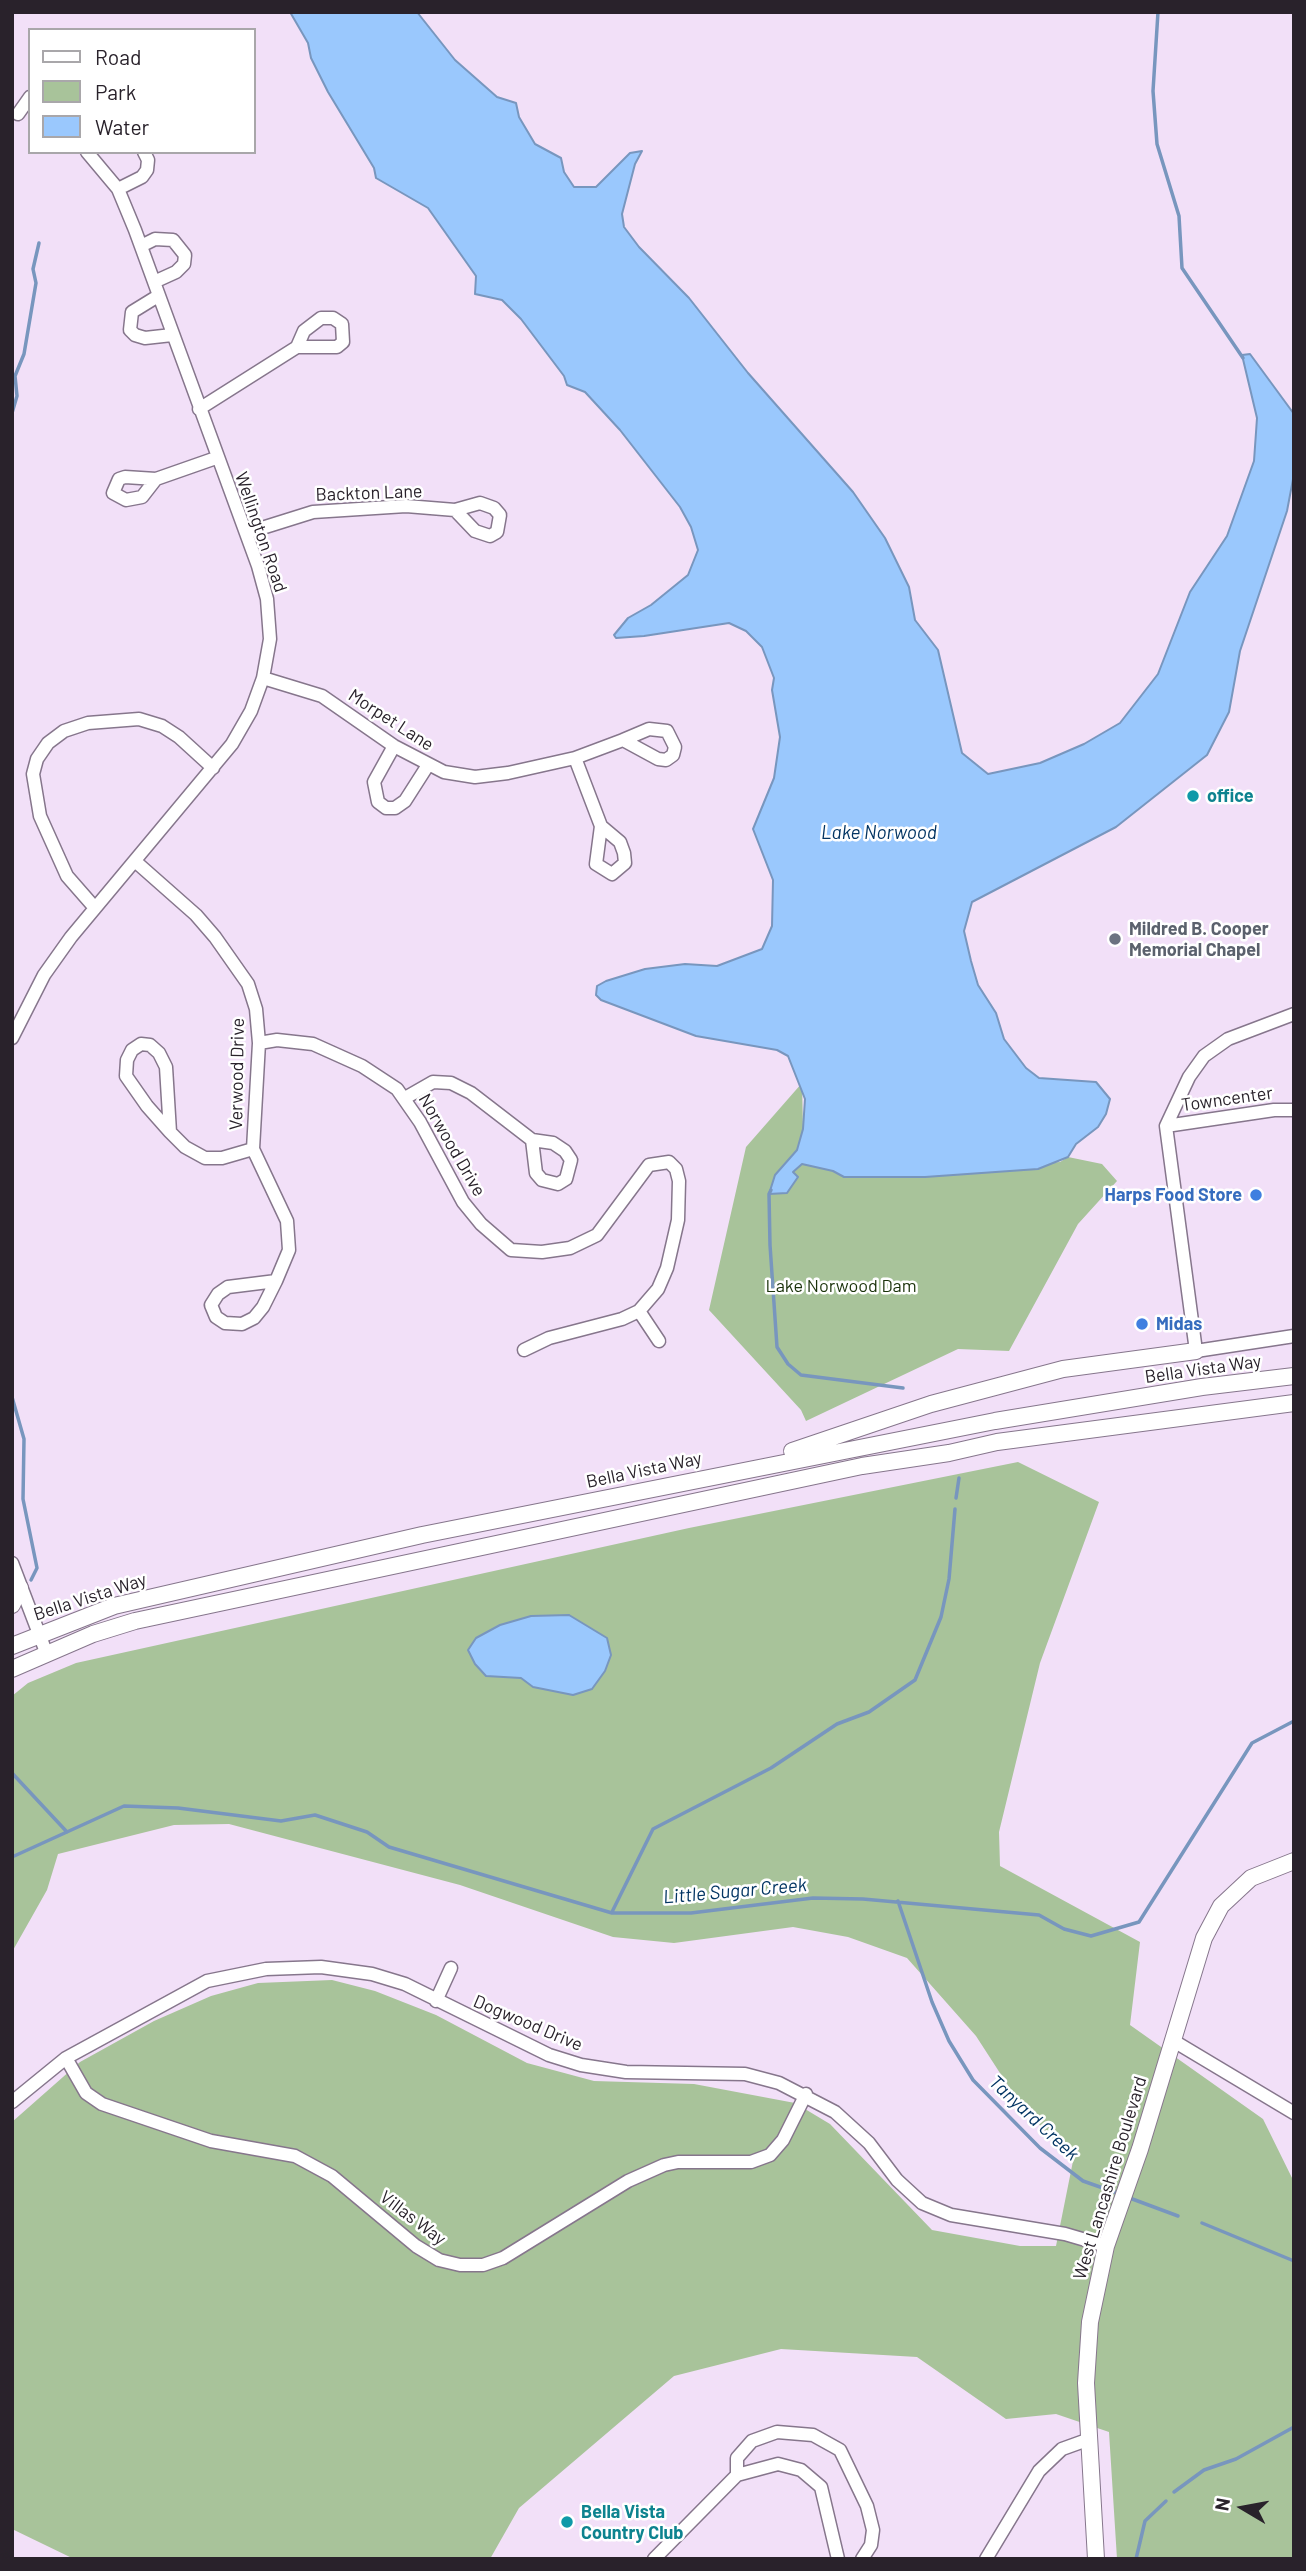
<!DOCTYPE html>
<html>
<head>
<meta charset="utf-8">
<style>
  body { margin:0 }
  #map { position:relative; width:1306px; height:2571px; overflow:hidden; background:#f2e0f8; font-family:Barlow,sans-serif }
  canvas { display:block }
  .frame { position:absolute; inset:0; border:14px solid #29222b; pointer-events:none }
  .legend { position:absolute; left:28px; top:28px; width:228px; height:126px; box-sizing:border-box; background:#fff; border:2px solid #a9a7aa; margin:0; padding:9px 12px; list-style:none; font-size:21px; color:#29222b }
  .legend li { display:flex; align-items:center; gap:14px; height:35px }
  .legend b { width:35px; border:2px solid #a9a7aa }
  .north { position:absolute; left:1208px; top:2473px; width:70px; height:70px; -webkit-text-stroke:5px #fff; paint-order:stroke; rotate:280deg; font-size:19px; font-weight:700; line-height:28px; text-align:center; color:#29222b }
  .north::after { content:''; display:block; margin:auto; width:24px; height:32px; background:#29222b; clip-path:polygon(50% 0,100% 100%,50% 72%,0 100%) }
</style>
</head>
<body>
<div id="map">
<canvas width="1306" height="2571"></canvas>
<div class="frame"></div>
<ul class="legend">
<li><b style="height:9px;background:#fff"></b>Road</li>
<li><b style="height:19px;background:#a8c39a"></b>Park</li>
<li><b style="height:19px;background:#9ac8fd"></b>Water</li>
</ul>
<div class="north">N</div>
</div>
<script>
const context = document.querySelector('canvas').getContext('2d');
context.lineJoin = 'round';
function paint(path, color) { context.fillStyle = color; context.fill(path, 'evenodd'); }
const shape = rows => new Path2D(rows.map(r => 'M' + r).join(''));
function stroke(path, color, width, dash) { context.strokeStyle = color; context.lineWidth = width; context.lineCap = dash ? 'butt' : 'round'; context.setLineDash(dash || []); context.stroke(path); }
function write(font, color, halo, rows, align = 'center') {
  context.font = font + ' Barlow,sans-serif'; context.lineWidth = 5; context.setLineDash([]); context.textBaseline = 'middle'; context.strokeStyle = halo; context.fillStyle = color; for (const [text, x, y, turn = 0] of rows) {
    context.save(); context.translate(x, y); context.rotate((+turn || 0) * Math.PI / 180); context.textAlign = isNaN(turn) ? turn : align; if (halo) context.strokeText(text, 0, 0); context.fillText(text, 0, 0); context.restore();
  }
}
const green = shape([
  [802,1083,803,1129,797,1150,775,1175,793,1172,801,1164,833,1171,844,1177,1060,1162,1068,1157,1102,1164,1117,1181,1078,1224,1009,1351,958,1349,806,1421,801,1410,709,1310,746,1147],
  [1018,1462,1099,1502,1040,1663,999,1832,1000,1866,1140,1942,1130,2025,1263,2119,1294,2182,1294,2559,1117,2559,1109,2432,1056,2414,1006,2419,917,2357,781,2349,674,2376,519,2508,490,2559,74,2559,12,2529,12,2122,80,2062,154,2021,211,1996,258,1983,332,1980,375,1991,436,2015,527,2063,594,2081,694,2084,795,2103,830,2124,932,2230,1020,2246,1056,2246,1073,2161,1020,2104,976,2036,907,1958,848,1937,793,1927,674,1943,613,1937,460,1885,229,1824,174,1825,58,1854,47,1890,12,1952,12,1696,28,1683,76,1663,689,1528]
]);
const water = shape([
  [290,12,417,12,455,60,497,97,516,103,519,117,535,144,561,158,564,172,574,187,596,187,630,153,642,151,635,164,622,214,624,227,639,247,689,298,748,373,853,492,885,538,909,587,915,620,938,650,962,753,988,774,1040,763,1084,744,1120,723,1158,674,1190,592,1227,536,1254,461,1257,418,1242,355,1250,354,1294,414,1294,474,1287,511,1240,651,1229,712,1207,755,1116,827,972,902,964,931,971,961,978,985,996,1013,1004,1039,1026,1068,1039,1078,1096,1082,1110,1099,1106,1114,1098,1127,1076,1144,1068,1157,1038,1169,925,1177,844,1177,833,1171,802,1164,793,1172,798,1177,787,1193,769,1194,775,1175,797,1150,803,1129,805,1099,788,1056,777,1050,696,1036,601,1000,596,995,597,986,606,981,645,969,685,964,717,966,762,949,772,926,773,880,753,829,774,778,780,737,772,690,774,678,762,647,746,631,729,623,644,636,616,638,614,635,628,618,651,605,688,575,698,550,691,527,680,507,620,430,585,392,567,385,564,376,521,319,502,300,475,294,476,276,428,208,376,178,374,168,328,92,311,58,308,43,290,12],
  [569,1615,607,1638,611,1655,605,1671,592,1689,573,1695,533,1687,521,1678,486,1676,475,1664,468,1650,476,1638,500,1625,531,1616,569,1615]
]);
const stream = shape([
  [1158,12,1153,91,1157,144,1179,216,1182,268,1243,358],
  [12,413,17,396,15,376,24,354,36,283,33,269,39,243],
  [771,1190,769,1194,770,1245,777,1347,788,1364,801,1375,903,1388],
  [12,1397,24,1439,23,1499,37,1568,31,1580],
  [956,1498,959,1478],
  [12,1773,67,1832],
  [12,1857,124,1806,178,1808,281,1821,315,1815,367,1832,389,1847,612,1913,691,1913,813,1898,863,1899,1039,1915,1064,1929,1091,1936,1139,1922,1252,1743,1294,1721],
  [898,1901,932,2002,949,2041,973,2080,1040,2148,1083,2181,1120,2194],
  [612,1912,653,1829,771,1768,837,1724,869,1712,915,1680,941,1617,949,1579,955,1509],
  [1127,2197,1178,2216],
  [1202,2223,1294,2261],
  [1174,2492,1204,2470,1236,2459,1294,2427],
  [1136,2559,1145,2521,1166,2501]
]);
const minor = shape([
  [18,114,30,97],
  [118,189,142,177,147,170,148,160,144,152],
  [141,246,155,239,173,240,185,255,184,264,176,272,154,282],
  [158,296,132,312,130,330,135,335,145,338,172,335],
  [199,409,297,347,337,347,343,342,342,324,333,318,321,318,304,331,297,347],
  [156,479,142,497,126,500,113,493,119,479,125,477,156,479,216,458],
  [246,533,313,512,406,506,455,510,475,531,490,536,497,532,500,515,494,508,480,503,455,510],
  [263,678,322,696,394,746,444,772,475,777,508,773,575,758,623,740,658,759,666,760,673,755,675,747,667,731,649,729,623,740],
  [394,746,374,782,378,802,386,808,395,808,405,801,428,765],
  [575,758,601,826,596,864,612,874,625,863,624,853,620,842,601,826],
  [136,862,196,915,215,937,248,984,256,1009,259,1043,253,1149,287,1221,289,1250,276,1281,228,1287,218,1294,211,1305,216,1317,225,1323,242,1324,254,1318,263,1307,276,1281],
  [95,908,67,876,40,816,33,774,37,759,48,743,64,731,88,723,139,719,162,726,179,737,213,768],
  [1294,1014,1228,1039,1204,1056,1189,1077,1166,1126,1196,1351,1294,1336],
  [12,1038,44,975,71,937,232,744,251,711,263,678,270,639,267,599,258,566,135,230,118,189,87,152],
  [259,1043,277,1040,313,1044,362,1066,397,1089,420,1122,463,1202,481,1224,511,1250,542,1252,570,1248,597,1235,649,1165,669,1162,676,1169,679,1181,678,1220,667,1268,658,1289,639,1311,622,1319,549,1338,524,1350],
  [405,1098,433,1082,451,1083,471,1093,532,1140,536,1173,542,1180,558,1184,566,1179,571,1160,565,1151,553,1143,532,1140],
  [1166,1126,1274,1110,1294,1110],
  [170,1132,147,1106,126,1076,127,1060,132,1050,141,1044,150,1045,159,1053,166,1067,170,1132,185,1147,205,1158,222,1158,253,1149],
  [639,1311,659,1341],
  [12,1563,46,1652],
  [436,2001,451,1968],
  [1172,2040,1294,2113],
  [66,2058,86,2093,102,2104,211,2141,295,2156,332,2176,416,2246,439,2260,460,2265,483,2265,503,2258,628,2181,664,2165,678,2162,751,2162,770,2155,783,2140,806,2094],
  [12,2102,66,2058,207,1981,266,1969,321,1967,372,1974,405,1984,549,2055,581,2065,626,2072,745,2074,779,2083,835,2112,869,2143,897,2180,922,2203,951,2215,1065,2234,1106,2246],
  [737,2475,737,2458,752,2441,777,2432,813,2435,840,2450,867,2506,873,2530,871,2545,862,2559],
  [654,2559,737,2475,778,2464,801,2470,821,2487,838,2559],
  [986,2559,1039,2471,1062,2449,1087,2440]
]);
const major = shape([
  [792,1451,931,1404,1063,1369,1196,1351],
  [12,1605,20,1588],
  [12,1646,114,1606,422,1535,995,1421,1202,1387,1294,1376],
  [12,1669,93,1634,135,1621,862,1466,949,1453,997,1442,1294,1403],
  [1096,2559,1086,2383,1090,2322,1106,2246,1140,2149,1204,1938,1221,1906,1251,1878,1294,1861]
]);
const markers = [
  [1193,796,7,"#0f9aa8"],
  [1115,939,7,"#6b7280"],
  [1256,1195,7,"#3f7fe0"],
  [1142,1324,7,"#3f7fe0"],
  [567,2522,7,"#0f9aa8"]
];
const streetNames = [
  ["Backton Lane",369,493,-2],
  ["Wellington Road",261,532,71],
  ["Morpet Lane",391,720,33],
  ["Verwood Drive",237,1074,-89],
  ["Towncenter",1227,1099,-8],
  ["Norwood Drive",452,1145,60],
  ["Bella Vista Way",1203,1369,-8],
  ["Bella Vista Way",644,1470,-12],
  ["Bella Vista Way",90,1597,-18],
  ["Dogwood Drive",528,2023,23],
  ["West Lancashire Boulevard",1110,2178,-73],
  ["Villas Way",413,2218,37]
];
const cultureNames = [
  ["office",1207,796],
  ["Bella Vista",581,2512],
  ["Country Club",581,2533]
];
const worshipNames = [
  ["Mildred B. Cooper",1129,929],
  ["Memorial Chapel",1129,950]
];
const shopNames = [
  ["Harps Food Store",1242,1195],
  ["Midas",1156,1324,"left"]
];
const parkNames = [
  ["Lake Norwood Dam",841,1286]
];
const waterNames = [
  ["Lake Norwood",879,833],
  ["Little Sugar Creek",735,1891,-5],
  ["Tanyard Creek",1034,2118,43]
];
paint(green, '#a8c39a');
paint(water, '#9ac8fd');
stroke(water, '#7896be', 2);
stroke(stream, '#7896be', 3.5);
stroke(minor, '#86768c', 15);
stroke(major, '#86768c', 18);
stroke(minor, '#fff', 12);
stroke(major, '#fff', 16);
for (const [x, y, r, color] of markers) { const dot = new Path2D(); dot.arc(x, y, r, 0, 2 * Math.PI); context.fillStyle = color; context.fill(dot); stroke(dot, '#fff', 2.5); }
write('18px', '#29222b', '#fff', streetNames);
write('bold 18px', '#0d838f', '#fff', cultureNames, 'left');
write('bold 18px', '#5b616d', '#fff', worshipNames, 'left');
write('bold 18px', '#366cbe', '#fff', shopNames, 'right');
write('18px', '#1a320a', '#fff', parkNames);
write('italic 19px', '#033563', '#fff', waterNames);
</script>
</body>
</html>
